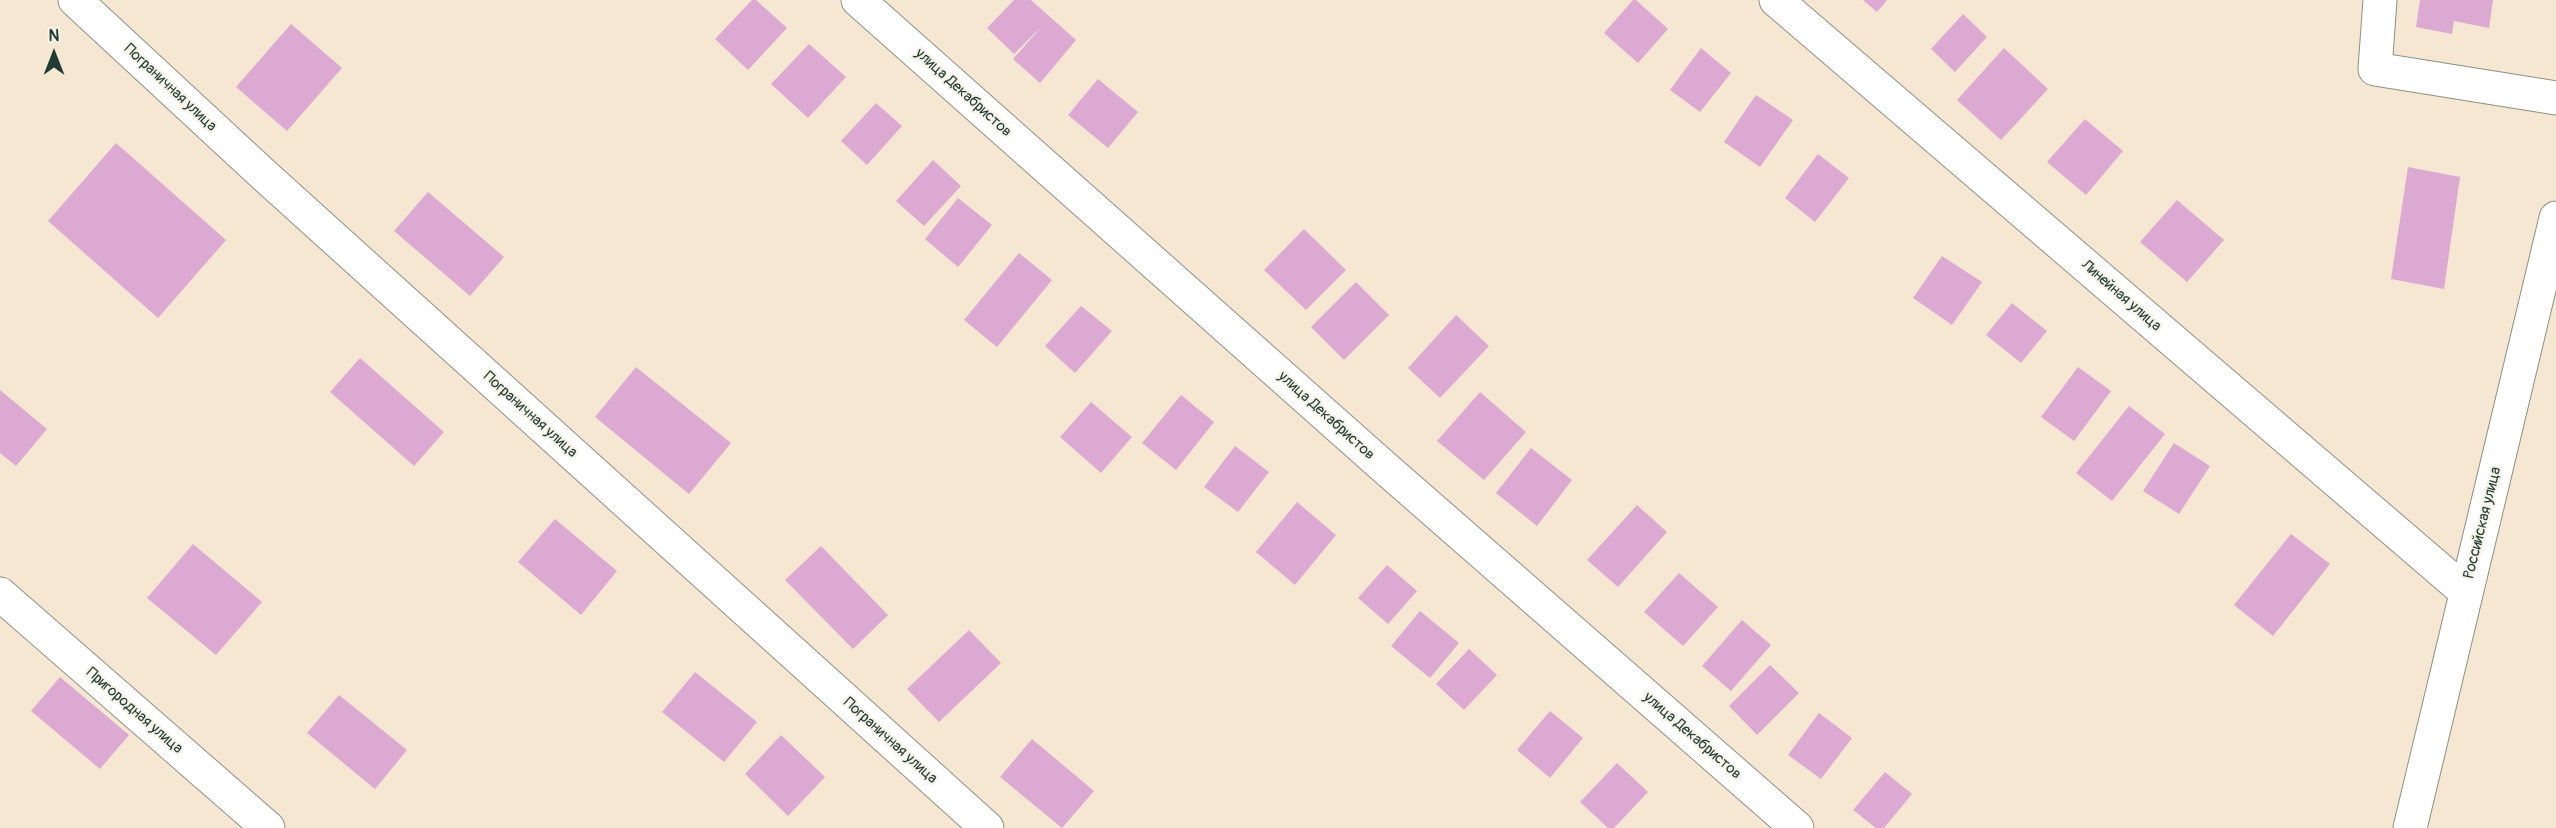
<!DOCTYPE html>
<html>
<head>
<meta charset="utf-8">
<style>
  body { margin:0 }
  #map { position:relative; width:2556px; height:828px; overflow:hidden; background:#f6e7d3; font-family:Pangolin,sans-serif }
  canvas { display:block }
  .north { position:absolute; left:24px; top:24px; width:60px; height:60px; -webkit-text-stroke:4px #f7f3e8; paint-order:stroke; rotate:0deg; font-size:16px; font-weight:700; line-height:24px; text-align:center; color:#1f3d34 }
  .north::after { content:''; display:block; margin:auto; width:21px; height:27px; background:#1f3d34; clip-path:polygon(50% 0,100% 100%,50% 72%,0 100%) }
</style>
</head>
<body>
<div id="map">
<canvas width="2556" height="828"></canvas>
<div class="north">N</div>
</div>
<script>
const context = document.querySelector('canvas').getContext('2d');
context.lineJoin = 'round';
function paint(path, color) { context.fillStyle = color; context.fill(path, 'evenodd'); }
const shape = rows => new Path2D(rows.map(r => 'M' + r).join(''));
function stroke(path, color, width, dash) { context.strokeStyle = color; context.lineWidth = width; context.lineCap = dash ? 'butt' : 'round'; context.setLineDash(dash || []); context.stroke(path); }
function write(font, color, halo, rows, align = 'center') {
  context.font = font + ' Pangolin,sans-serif'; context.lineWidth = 4.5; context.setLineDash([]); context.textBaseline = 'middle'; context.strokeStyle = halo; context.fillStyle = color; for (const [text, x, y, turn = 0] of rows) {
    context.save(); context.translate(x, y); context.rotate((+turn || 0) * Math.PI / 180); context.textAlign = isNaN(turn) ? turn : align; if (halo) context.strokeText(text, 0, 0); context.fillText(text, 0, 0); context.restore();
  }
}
const building = shape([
  [752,0,756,0,787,28,748,70,715,39],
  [1014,0,1031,0,1076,40,1040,83,1013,59,1042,26,1014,54,987,28],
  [1633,0,1636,0,1668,29,1638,63,1604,33],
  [1863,0,1887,0,1877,12],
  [2420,0,2493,0,2489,28,2454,21,2452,34,2416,27],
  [1963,14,1987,37,1955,72,1931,49],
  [291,24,342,68,287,131,236,87],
  [809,44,846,77,808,118,771,84],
  [1701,48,1731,73,1700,112,1670,90],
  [2004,48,2048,89,2001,140,1957,100],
  [1098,79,1138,112,1108,148,1068,115],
  [1756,95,1793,120,1760,167,1724,142],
  [876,103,902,126,867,165,841,141],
  [2085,119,2123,151,2086,195,2047,162],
  [116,143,226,240,158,318,48,221],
  [1818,154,1849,178,1815,222,1785,198],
  [933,160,961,186,924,226,896,201],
  [2408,167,2460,177,2444,289,2391,279],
  [428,192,504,257,470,296,394,231],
  [958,198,992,225,958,267,925,239],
  [2177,200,2224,240,2187,282,2140,242],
  [1304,229,1346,270,1306,310,1264,270],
  [1019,253,1052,280,997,347,964,320],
  [1942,256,1982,282,1952,325,1913,298],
  [1356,282,1389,315,1344,360,1311,327],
  [2012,303,2047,331,2021,363,1986,335],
  [1081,306,1112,331,1075,373,1045,346],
  [1456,315,1489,346,1440,398,1408,368],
  [360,358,444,432,414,466,330,392],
  [636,367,731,443,689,494,595,417],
  [2078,367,2111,391,2074,441,2041,417],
  [0,390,47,429,16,466,0,453],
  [1480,392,1526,432,1484,480,1437,441],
  [1181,395,1214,422,1176,470,1142,443],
  [1091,402,1132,437,1101,473,1060,437],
  [2129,406,2165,434,2112,501,2076,473],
  [2174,443,2210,466,2179,514,2143,491],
  [1235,446,1269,472,1238,512,1204,487],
  [1531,448,1572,480,1537,526,1496,493],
  [1297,502,1336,535,1295,585,1256,552],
  [1637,505,1667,532,1618,587,1587,560],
  [555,519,617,571,581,615,518,562],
  [2291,534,2330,564,2273,636,2234,605],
  [193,544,262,602,216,655,147,598],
  [821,546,888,615,853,649,785,580],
  [1387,565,1417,591,1388,624,1358,598],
  [1679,573,1718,607,1683,646,1644,612],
  [1420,611,1459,643,1430,678,1391,646],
  [1742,620,1771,645,1731,691,1702,666],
  [969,630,1001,663,939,722,907,689],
  [1469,649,1497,675,1464,710,1436,684],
  [1770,665,1799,693,1757,735,1729,706],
  [695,672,757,722,724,762,662,712],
  [60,677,129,735,100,769,31,711],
  [339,695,407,750,375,789,307,733],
  [1550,711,1583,738,1550,778,1517,750],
  [1819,713,1852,738,1821,779,1788,755],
  [781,735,825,777,788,816,745,774],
  [1032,739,1094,791,1062,828,1000,777],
  [1617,763,1648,792,1614,828,1608,828,1580,802],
  [1885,772,1912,794,1884,828,1876,828,1853,810]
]);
const minor = shape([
  [75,0,264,175,987,828],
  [858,0,1384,467,1797,828],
  [1776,0,2466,592],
  [2380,0,2375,69,2556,98],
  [0,594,268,828],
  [2410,828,2556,218]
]);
const streetNames = [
  ["Пограничная улица",170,88,43],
  ["улица Декабристов",963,93,42],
  ["Линейная улица",2121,296,41],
  ["Пограничная улица",530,415,42],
  ["улица Декабристов",1326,416,42],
  ["Российская улица",2483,523,-76],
  ["Пригородная улица",134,711,41],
  ["улица Декабристов",1692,736,41],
  ["Пограничная улица",890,741,42]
];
paint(building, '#dca9d3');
stroke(minor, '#8a9284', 35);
stroke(minor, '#fff', 33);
write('15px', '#1f3d34', '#f7f3e8', streetNames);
</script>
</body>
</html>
